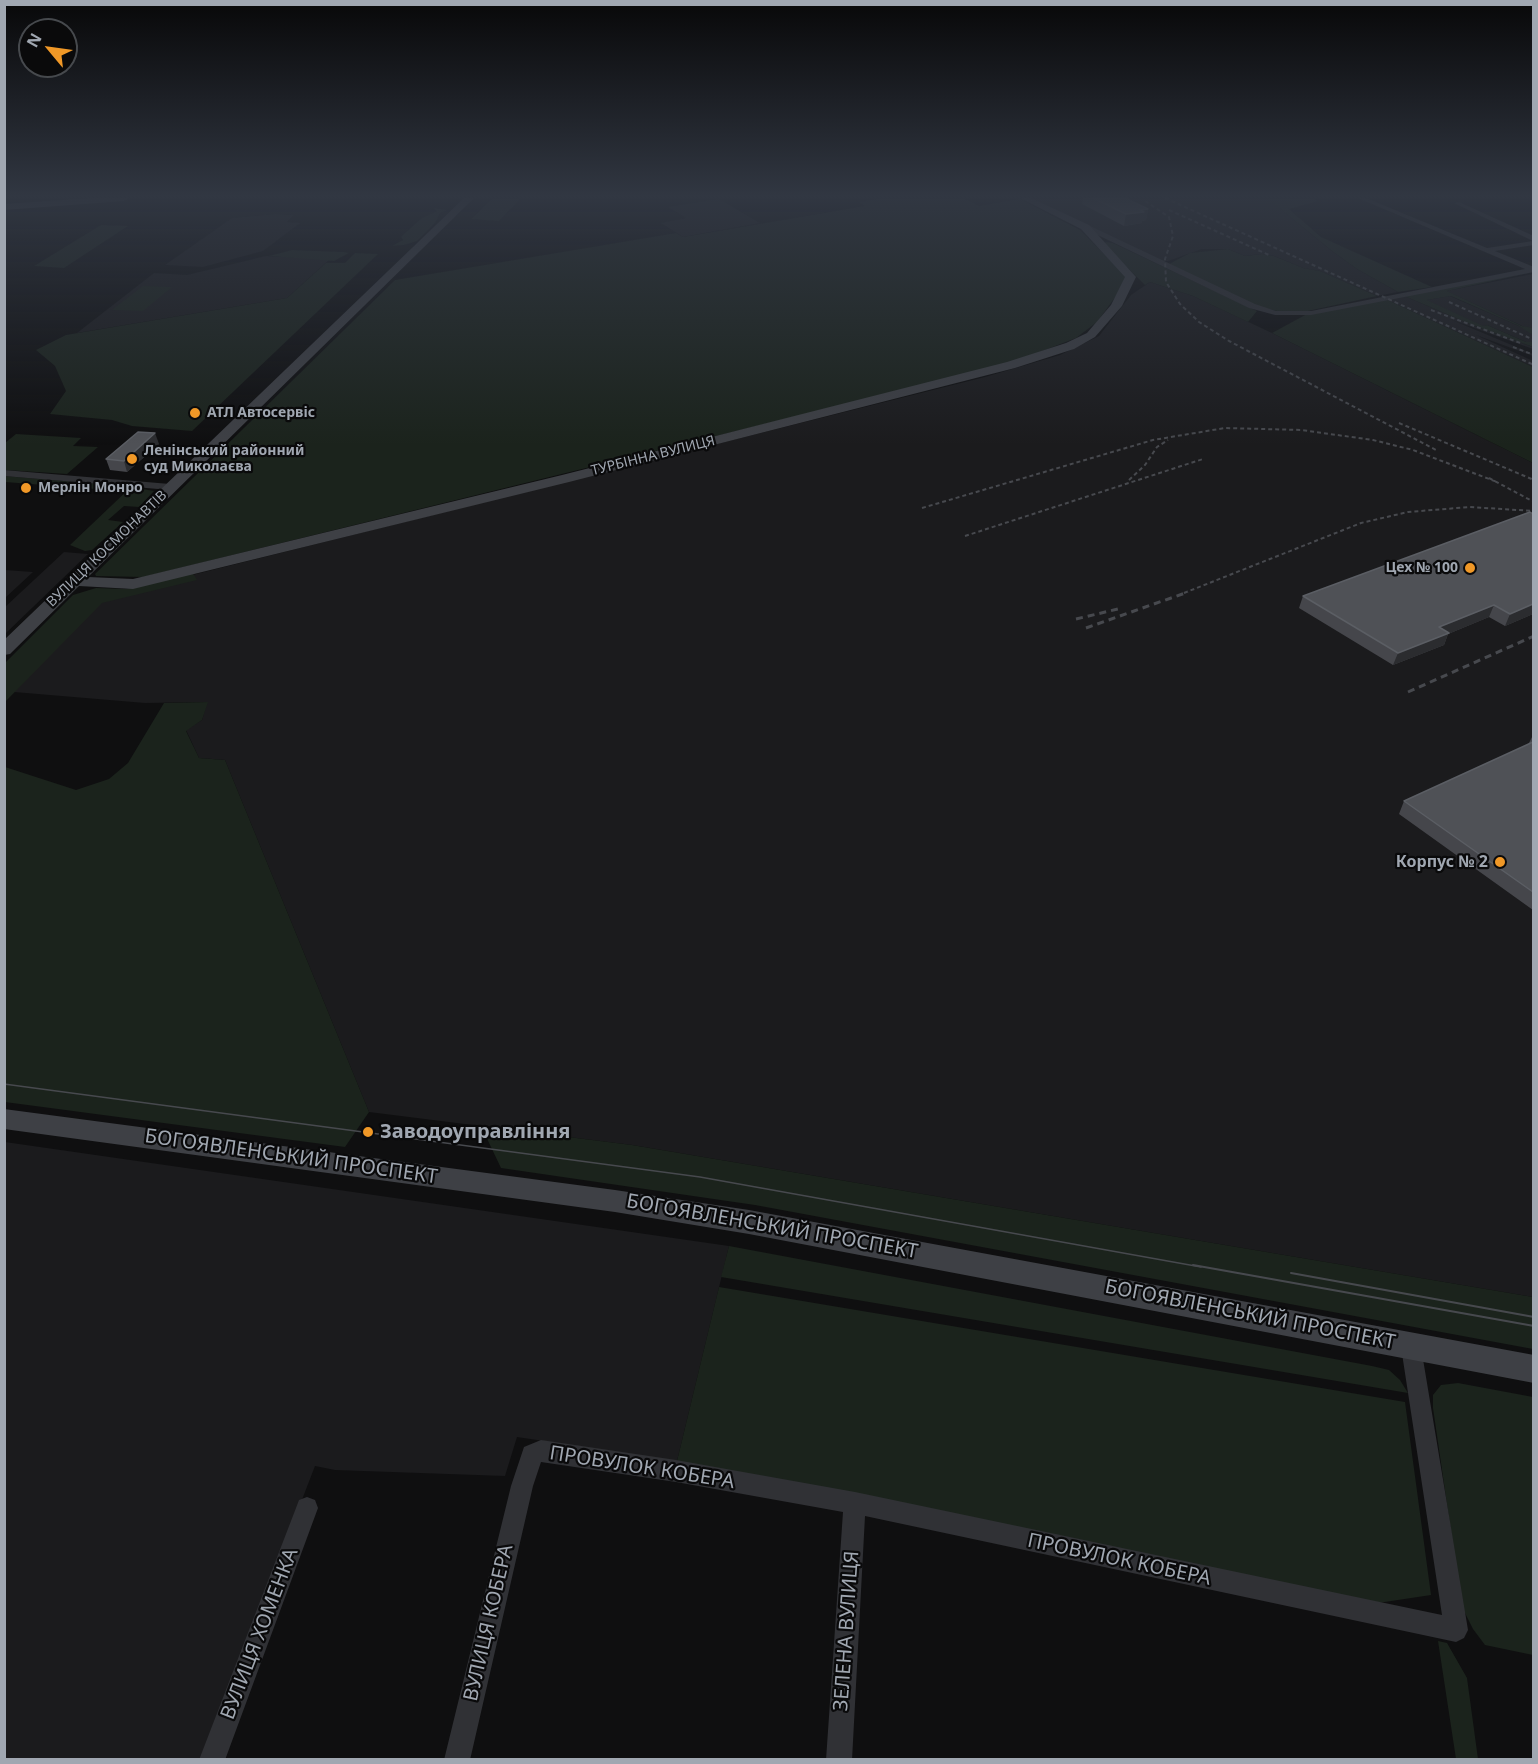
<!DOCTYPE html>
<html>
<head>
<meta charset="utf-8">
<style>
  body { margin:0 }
  #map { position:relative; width:1538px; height:1764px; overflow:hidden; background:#0f0f10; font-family:"Noto Sans",sans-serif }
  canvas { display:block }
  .frame { position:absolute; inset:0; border:6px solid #a0a7b1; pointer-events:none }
  .north { position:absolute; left:18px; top:18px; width:60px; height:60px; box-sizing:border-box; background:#0a0a0b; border:2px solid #46494d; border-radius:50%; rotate:299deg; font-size:16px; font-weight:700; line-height:24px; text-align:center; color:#a0a7b1 }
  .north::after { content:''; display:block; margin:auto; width:21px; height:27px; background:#f09827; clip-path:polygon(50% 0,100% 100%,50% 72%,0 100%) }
</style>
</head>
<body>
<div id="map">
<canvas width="1538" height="1764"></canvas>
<div class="frame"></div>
<div class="north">N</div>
</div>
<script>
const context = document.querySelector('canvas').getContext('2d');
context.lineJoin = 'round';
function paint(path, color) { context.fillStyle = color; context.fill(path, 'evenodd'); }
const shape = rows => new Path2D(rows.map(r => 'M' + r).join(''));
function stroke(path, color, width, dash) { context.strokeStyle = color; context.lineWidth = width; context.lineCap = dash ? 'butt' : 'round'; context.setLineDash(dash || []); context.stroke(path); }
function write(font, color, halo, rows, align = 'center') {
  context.font = font + ' "Noto Sans",sans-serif'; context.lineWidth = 4.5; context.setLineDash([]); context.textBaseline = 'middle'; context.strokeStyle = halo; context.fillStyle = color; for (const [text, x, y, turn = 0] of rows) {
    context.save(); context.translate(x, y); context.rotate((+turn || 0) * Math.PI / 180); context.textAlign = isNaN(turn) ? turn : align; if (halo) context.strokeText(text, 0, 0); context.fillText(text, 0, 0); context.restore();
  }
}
const built = shape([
  [1029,198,1267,198,1332,251,1357,269,1398,292,1377,296,1320,271,1303,268,1274,256,1262,254,1245,256,1228,249,1202,249,1168,261,1162,261],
  [719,199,760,223,683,237,661,223,686,218,668,207],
  [275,214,294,215,287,222,300,223,263,251,203,267,165,265,232,218],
  [266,256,330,259,287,298,77,333,154,273,187,275],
  [1533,274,1533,331,1446,291],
  [1150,282,1193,296,1272,333,1533,463,1533,1297,632,1145,369,1112,225,760,199,758,186,730,202,720,207,702,145,703,14,692,104,597,985,377,1060,355,1099,336,1131,295],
  [1402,295,1470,324,1533,347,1533,349,1452,320,1533,354,1533,356,1476,335,1533,361,1533,367,1383,298],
  [1450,296,1533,332,1533,342,1526,342,1487,325,1483,327,1426,300],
  [64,552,88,554,5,634,5,607],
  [5,570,33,572,5,598],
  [5,1142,729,1246,677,1461,517,1437,505,1476,335,1470,315,1466,202,1759,5,1760]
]);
const green = shape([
  [493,198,521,198,499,221,471,219],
  [883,198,963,198,979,206,1020,199,1080,230,1124,274,1127,281,1097,322,1076,338,1009,364,143,577,96,576,95,574,395,280,676,233,683,237,865,206,859,202],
  [1267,198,1311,198,1318,201,1289,209,1321,237,1432,287,1398,292,1357,269,1332,251],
  [433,208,447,210,440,213,435,223,417,241,404,245,392,246,403,240,401,237,405,233,422,218,437,211],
  [101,225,128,226,64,268,34,266],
  [1106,242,1113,243,1257,311,1248,322,1193,296,1150,282,1145,285,1103,244],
  [1228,249,1245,256,1262,254,1274,256,1303,268,1320,271,1377,296,1308,311,1277,311,1255,306,1169,264,1190,253],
  [292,250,344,252,349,253,334,261,269,256],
  [355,253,378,254,192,431,132,426,112,420,50,414,66,391,55,366,36,350,66,335,287,298,326,263,345,263],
  [1533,272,1447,291,1522,326,1533,328,1533,335,1519,326,1451,296,1427,300,1483,326,1487,325,1526,342,1533,342,1533,347,1470,324,1402,295],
  [143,286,172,287,143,311,112,310],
  [1383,298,1533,367,1533,463,1272,333,1307,314],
  [16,434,81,438,73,446,98,447,67,474,5,470,5,443],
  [4,476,125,486,127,487,122,491,5,482],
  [131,487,154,491,139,507,124,506,108,520,123,522,92,550,85,551,70,545],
  [192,572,197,580,102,603,5,702,5,663,73,595,96,588,126,589],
  [208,702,202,720,186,731,199,758,225,760,369,1112,345,1147,5,1102,5,767,76,790,109,779,128,763,164,703],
  [481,1126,632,1145,1533,1297,1533,1349,755,1205,501,1168],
  [729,1246,1372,1366,1389,1370,1400,1380,1408,1393,721,1277],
  [719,1287,1405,1402,1431,1595,1378,1603,677,1461],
  [1458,1383,1533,1397,1533,1655,1485,1645,1473,1629,1462,1607,1433,1408,1433,1395,1441,1385],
  [1438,1641,1447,1643,1467,1678,1478,1759,1456,1759]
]);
const street = shape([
  [1358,198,1366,198,1487,248,1533,241,1454,203,1459,202,1534,236,1534,245,1495,251,1534,267,1534,272,1311,315,1275,315,1249,308,1081,227,1088,225,1255,304,1276,311,1311,311,1525,269,1358,198],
  [4,470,170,484,175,487,170,490,4,476,4,470],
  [1411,1337,1418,1340,1421,1347,1468,1630,1464,1638,1456,1642,865,1516,852,1760,826,1760,843,1512,676,1482,541,1462,533,1486,470,1760,444,1760,511,1486,524,1447,541,1440,676,1460,855,1492,1442,1615,1401,1347,1404,1340,1411,1337],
  [307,1497,315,1500,318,1508,225,1760,199,1760,296,1508,299,1500,307,1497]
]);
const secondary = shape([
  [92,198,129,198,124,201,4,210,4,204,92,198],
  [464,198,474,198,88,577,133,579,562,475,1007,362,1066,343,1087,333,1111,305,1125,277,1081,229,1020,198,1031,198,1089,225,1136,277,1122,306,1095,337,1074,349,1015,368,569,482,133,589,79,586,10,654,4,655,4,640,464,198],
  [4,1109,615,1190,749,1210,1534,1355,1534,1383,749,1234,615,1212,4,1129,4,1109]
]);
const tramFar1 = shape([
  [4,1084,700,1177,1201,1267]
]);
const tram = shape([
  [1193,1265,1534,1326],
  [1291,1273,1534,1317]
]);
const railFar1 = shape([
  [1165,198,1534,365],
  [1145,201,1169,217,1173,236,1165,259,1166,282,1180,304,1199,322,1229,341,1438,451],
  [1169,210,1269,255],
  [1449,302,1534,340],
  [1431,310,1523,344],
  [1513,347,1534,355],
  [1399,423,1534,480],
  [1489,478,1534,502],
  [1129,480,1145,465,1157,447,1168,440],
  [922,508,1153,440,1225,428,1301,430,1373,440,1413,450,1497,482],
  [965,536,1203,459],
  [1184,593,1361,523,1408,512,1470,507,1534,511]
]);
const rail = shape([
  [1076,619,1118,609],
  [1086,628,1188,592],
  [1408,692,1534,636]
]);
const wall = shape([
  [1083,198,1125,198,1148,209,1146,220,1142,221,1142,223,1124,226,1082,204],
  [159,444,127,472,110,470,106,459],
  [1530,512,1533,614,1505,626,1489,617,1448,634,1444,645,1393,665,1299,608,1303,596],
  [1533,735,1533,910,1399,814,1404,801,1528,745]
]);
const shadedWall = shape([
  [1148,209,1146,220,1142,221,1142,223,1124,226,1126,214,1140,210],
  [155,433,159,444,127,472,124,461],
  [1533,604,1533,614,1505,626,1510,614],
  [1494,605,1489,617,1448,634,1444,645,1393,665,1398,653,1439,627]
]);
const building = shape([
  [1093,198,1125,198,1148,209,1140,210,1144,212,1126,214,1093,198],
  [138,432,155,433,124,461,106,459,138,432],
  [1530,512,1533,514,1533,604,1510,614,1494,605,1439,627,1449,633,1398,653,1303,596,1530,512],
  [1533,742,1533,892,1404,801,1533,742]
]);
const markers = [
  [195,413,6,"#f09827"],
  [132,459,6,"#f09827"],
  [26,488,6,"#f09827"],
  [1470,568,6,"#f09827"],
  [1500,862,6,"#f09827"],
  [368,1132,6,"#f09827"]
];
const farPoinames = [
  ["АТЛ Автосервіс",207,413],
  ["Ленінський районний",144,451],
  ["суд Миколаєва",144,467],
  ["Мерлін Монро",38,488],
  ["Цех № 100",1458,568,"right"]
];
const farStreetnames = [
  ["ТУРБІННА ВУЛИЦЯ",653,456,-14],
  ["ВУЛИЦЯ КОСМОНАВТІВ",107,549,-44]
];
const poiNames = [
  ["Корпус № 2",1488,862]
];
const nearPoinames = [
  ["Заводоуправління",380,1132]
];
const nearStreetnames = [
  ["БОГОЯВЛЕНСЬКИЙ ПРОСПЕКТ",291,1157,8],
  ["БОГОЯВЛЕНСЬКИЙ ПРОСПЕКТ",772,1227,10],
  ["БОГОЯВЛЕНСЬКИЙ ПРОСПЕКТ",1250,1315,11],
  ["ПРОВУЛОК КОБЕРА",642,1468,9],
  ["ПРОВУЛОК КОБЕРА",1119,1560,12],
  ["ВУЛИЦЯ КОБЕРА",489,1623,-77],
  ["ЗЕЛЕНА ВУЛИЦЯ",847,1631,-86],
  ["ВУЛИЦЯ ХОМЕНКА",260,1634,-69]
];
paint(built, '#1b1b1d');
paint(green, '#1b231c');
paint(street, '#303135');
paint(secondary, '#3e4045');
stroke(tramFar1, '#47494e', 1.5);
stroke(tram, '#47494e', 2);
stroke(railFar1, '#47494e', 2, [4, 3]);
stroke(rail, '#47494e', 3, [7, 5]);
paint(wall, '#45464b');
paint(shadedWall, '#2b2c2f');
paint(building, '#4f5156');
stroke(building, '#5b5e64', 1.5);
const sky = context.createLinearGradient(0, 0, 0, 445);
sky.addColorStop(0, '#080809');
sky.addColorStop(0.44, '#313742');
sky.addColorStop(1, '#31374200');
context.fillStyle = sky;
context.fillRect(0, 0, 1538, 445);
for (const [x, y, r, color] of markers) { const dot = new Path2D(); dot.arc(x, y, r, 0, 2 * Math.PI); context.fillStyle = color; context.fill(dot); stroke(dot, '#0a0a0b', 2); }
write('bold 14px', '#a0a7b1', '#0a0a0b', farPoinames, 'left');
write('14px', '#a0a7b1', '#0a0a0b', farStreetnames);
write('bold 16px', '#a0a7b1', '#0a0a0b', poiNames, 'right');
write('bold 20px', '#a0a7b1', '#0a0a0b', nearPoinames, 'left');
write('20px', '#a0a7b1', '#0a0a0b', nearStreetnames);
</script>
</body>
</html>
